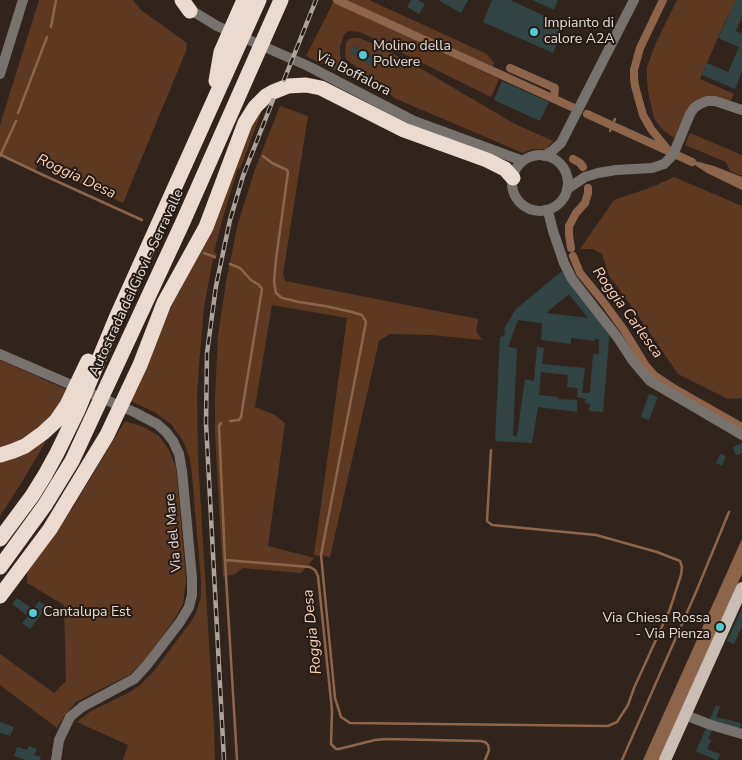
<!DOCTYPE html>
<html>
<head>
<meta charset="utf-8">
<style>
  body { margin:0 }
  canvas { display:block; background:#30241d }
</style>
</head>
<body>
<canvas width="742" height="760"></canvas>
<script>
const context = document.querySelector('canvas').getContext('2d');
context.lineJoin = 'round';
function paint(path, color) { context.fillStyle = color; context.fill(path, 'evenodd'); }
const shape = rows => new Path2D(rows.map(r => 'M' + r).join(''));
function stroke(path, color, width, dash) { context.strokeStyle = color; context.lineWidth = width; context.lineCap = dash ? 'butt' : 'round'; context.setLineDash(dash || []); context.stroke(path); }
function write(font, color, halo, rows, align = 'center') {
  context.font = font + ' "Nunito Sans",sans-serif'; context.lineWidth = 4; context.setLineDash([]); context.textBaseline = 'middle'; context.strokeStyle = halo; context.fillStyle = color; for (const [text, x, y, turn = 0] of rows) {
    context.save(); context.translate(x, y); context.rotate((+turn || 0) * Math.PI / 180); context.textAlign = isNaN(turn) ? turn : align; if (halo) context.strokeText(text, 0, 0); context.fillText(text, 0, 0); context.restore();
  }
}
const green = shape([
  [39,0,133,0,141,10,187,43,186,51,123,203,38,164,35,171,0,155,0,125],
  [342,0,369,0,487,54,494,63,492,68],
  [677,0,735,0,736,1,723,26,700,79,734,94,730,102,687,110,674,138,662,129,654,118,648,91,647,78,647,67,655,45],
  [333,2,499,79,491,97,360,32,348,31,344,35,340,46,340,54,342,63,376,91,306,56,327,15],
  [354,38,360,38,371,43,413,64,515,124,553,141,546,149,532,149,523,153,394,98,388,91,347,60,345,56,346,43,349,39],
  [280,106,308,116,283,274,285,281,478,319,476,331,482,340,431,335,390,334,379,341,330,557,314,555,347,318,272,305,255,407,275,415,285,423,268,546,314,558,301,573,243,568,235,574,223,577,215,432,215,397,218,335,226,282,238,223,255,169],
  [263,108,240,169,238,168,223,217,214,252,217,254,215,259,213,259,204,308,199,365,197,397,198,458,214,727,215,760,123,760,128,745,77,722,91,711,128,693,139,686,154,671,190,623,196,613,201,597,201,581,192,475,190,459,183,441,172,425,156,413,129,400,168,314,250,123],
  [690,133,742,155,742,176,730,171,726,162,685,145],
  [674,177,742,206,742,398,728,399,678,374,630,304,609,276,602,254,593,249,580,249,614,200,652,187],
  [0,360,70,391,45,426,0,451],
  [125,421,144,427,159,436,169,450,176,467,186,580,183,604,175,618,147,658,129,675,76,702,64,716,57,728,0,685,0,654,54,693,66,681,64,605,27,583,27,573,31,561,49,537,72,509],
  [45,440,45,443,20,485,0,516,0,461]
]);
const water = shape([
  [684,158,714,166,742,177,742,190,707,173],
  [742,539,742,574,659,760,643,760]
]);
const stream = shape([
  [51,27,56,0],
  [18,113,47,37],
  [610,131,615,119],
  [1,155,43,175,142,220],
  [0,156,16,121],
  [263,156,272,163,287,170,288,172,276,259,274,282,276,293,282,298,299,302,325,306,352,312,362,315,366,322,321,555,335,698,341,717,350,723,608,726,617,722,628,705,634,688,670,609,681,575,682,567,680,561,657,552,596,535,492,525,487,521,491,450],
  [204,253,215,257],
  [230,264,240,268,251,280,259,285,262,289,241,417,239,420,230,421],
  [221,423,219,426,225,560,237,760],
  [225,560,310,567,315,570,318,576,332,710,331,744,336,749,338,749,343,748,375,740,385,739,480,741,485,742,488,745,489,750,485,760],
  [622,760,696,592,729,512]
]);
const canal = shape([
  [337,0,574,108],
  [663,0,640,48,634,70,634,78,635,86,643,115,651,129,668,150],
  [510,68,555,88,554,99],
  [587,114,692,162],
  [573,159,580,163,583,167],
  [571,248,569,235,569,226,576,213,585,203,588,193,588,188],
  [573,256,580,273,602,300,624,330,646,366,654,375,675,389,742,427]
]);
const building = shape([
  [411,0,418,0,425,4,419,14,407,7],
  [438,0,468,0,461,13],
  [492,0,510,0,564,25,553,53,483,22],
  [532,0,558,0,554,10],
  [736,0,742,0,742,17,736,31,742,34,742,71,735,89,702,75,707,63,728,72,739,47,718,38],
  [354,45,376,58,371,66,349,52],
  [502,81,549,102,540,121,494,100],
  [562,271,610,329,603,412,589,411,590,404,585,403,586,399,577,397,578,388,567,387,568,375,541,372,539,395,558,397,558,399,577,400,577,412,538,407,532,443,495,441,500,337,504,336,505,330,504,329,515,310],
  [569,294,588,318,546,313],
  [518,320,542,323,541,340,571,344,571,338,594,341,595,339,599,339,599,354,593,354,590,393,582,393,585,368,542,364,544,348,537,347,534,381,525,379,517,436,513,436,517,348,508,347],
  [649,394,658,397,649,420,641,417],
  [742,443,742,453,737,455,735,454,733,447],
  [720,454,726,456,722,466,716,463],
  [17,598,33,609,39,601,47,607,30,629,22,623,28,616,12,604],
  [742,608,742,626,734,644,727,641],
  [716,705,720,707,716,717,741,723,740,729,709,721],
  [0,722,14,727,10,736,0,733],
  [706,728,712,730,708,739,711,740,707,749,720,754,718,760,716,760,696,751],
  [29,746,37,749,34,755,41,757,40,760,26,760,14,756,17,747,27,750]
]);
const minor = shape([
  [186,7,217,26,308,66,414,121,523,161],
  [0,74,23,0],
  '512 183a28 28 0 1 1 56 0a28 28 0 1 1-56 0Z',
  [544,156,552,151,561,143,634,0],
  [567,189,585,177,598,173,616,170,652,168,664,164,673,155,690,114,694,108,700,104,707,101,715,101,742,110],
  [545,210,549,215,553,231,564,263,572,279,618,338,633,361,650,381,742,435],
  [0,354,134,412,157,424,166,432,173,441,179,454,182,471,192,578,192,595,189,607,180,622,147,665,134,679,82,707,70,717,59,740,56,760],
  [685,715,711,725,742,734]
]);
const major = shape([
  [665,760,742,588]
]);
const highway = shape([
  [182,0,190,11],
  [216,81,221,52,244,0],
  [0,455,13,451,25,446,43,433,56,421,67,405,88,361],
  [0,539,32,496,45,475,57,453,78,410,116,318,259,0],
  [0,567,45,505,72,461,182,224,281,0],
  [0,596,50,529,107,435,140,365,164,303,206,227,245,123,255,107,266,96,273,92,288,86,306,85,321,88,404,130,487,160,505,169,513,178]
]);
const rail = shape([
  [284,80,316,0],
  [224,760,206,423,207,353,216,286,230,220,243,176,273,100]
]);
const markers = [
  [534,32,5,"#51ccd2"],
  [363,55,5,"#51ccd2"],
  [33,613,5,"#51ccd2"],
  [720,627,5,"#51ccd2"]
];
const poiNames = [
  ["Impianto di",544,24],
  ["calore A2A",544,40],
  ["Molino della",373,47],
  ["Polvere",373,63],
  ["Cantalupa Est",43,613],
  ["Via Chiesa Rossa",710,619,"right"],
  ["- Via Pienza",710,635,"right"]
];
const streetNames = [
  ["Via Boffalora",353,74,27],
  ["Autostrada dei Giovi - Serravalle",137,283,-65],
  ["Via del Mare",174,533,-95]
];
const waterNames = [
  ["Roggia Desa",76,177,25],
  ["Roggia Carlesca",627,313,54],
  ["Roggia Desa",313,632,-96]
];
paint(green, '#5d3921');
paint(water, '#8d654b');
stroke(stream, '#8d654b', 2.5);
stroke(canal, '#8d654b', 8);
paint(building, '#324344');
stroke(minor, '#78726e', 10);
stroke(major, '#cabdb4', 12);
stroke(highway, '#ebdad0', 15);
stroke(rail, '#ada39d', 4.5);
stroke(rail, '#261b14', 2.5, [8]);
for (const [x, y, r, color] of markers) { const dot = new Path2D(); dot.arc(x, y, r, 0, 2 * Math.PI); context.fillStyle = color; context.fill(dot); stroke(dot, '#261b14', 2); }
write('14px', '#e5dcd7', '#261b14', poiNames, 'left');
write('14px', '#e5dcd7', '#261b14', streetNames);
write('italic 15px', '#fad2b9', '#261b14', waterNames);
</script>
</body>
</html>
